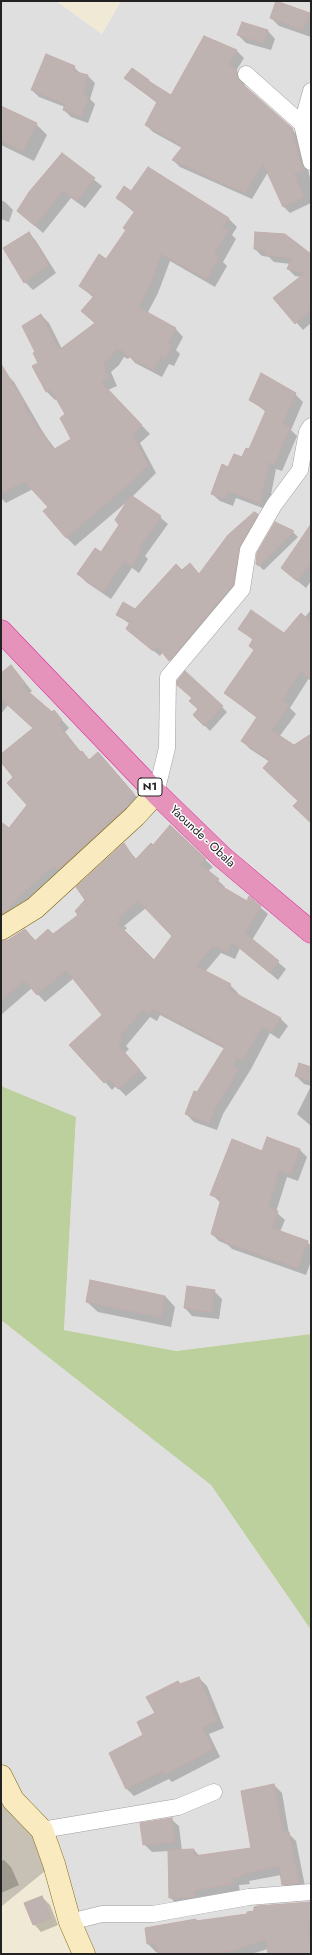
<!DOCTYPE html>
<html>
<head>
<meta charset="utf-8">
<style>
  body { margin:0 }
  #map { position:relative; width:312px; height:1955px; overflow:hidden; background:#f2ece9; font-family:Jost,sans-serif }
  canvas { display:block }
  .frame { position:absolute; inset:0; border:2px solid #222; pointer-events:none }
</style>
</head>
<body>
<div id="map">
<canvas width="312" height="1955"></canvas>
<div class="frame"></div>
</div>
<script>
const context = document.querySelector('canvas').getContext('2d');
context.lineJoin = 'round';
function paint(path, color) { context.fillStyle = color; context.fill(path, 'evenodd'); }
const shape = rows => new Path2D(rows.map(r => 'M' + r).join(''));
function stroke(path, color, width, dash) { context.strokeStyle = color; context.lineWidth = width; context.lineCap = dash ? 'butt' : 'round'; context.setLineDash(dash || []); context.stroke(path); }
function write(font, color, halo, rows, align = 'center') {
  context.font = font + ' Jost,sans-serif'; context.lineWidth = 3; context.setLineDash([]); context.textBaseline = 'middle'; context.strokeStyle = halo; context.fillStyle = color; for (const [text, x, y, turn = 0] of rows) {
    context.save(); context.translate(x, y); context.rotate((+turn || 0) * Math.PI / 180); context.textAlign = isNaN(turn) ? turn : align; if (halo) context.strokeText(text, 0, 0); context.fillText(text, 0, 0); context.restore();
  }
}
const residential = shape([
  [1,1,56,1,102,34,121,1,311,1,311,1334,176,1351,64,1330,76,1118,1,1086],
  [1,1320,211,1485,311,1630,311,1954,84,1954,1,1776]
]);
const construction = shape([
  [13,1800,54,1864,1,1907,1,1806]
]);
const farmland = shape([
  [56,1,121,1,102,34],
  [54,1864,84,1954,1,1954,1,1907]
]);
const forest = shape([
  [1,1086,76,1117,64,1330,176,1351,311,1334,311,1630,211,1485,1,1320]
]);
const shadow = shape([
  [309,14,311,15,311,37,279,26,271,18],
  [243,23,268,31,275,39,271,50,246,43,238,35],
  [205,38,237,51,244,58,236,71,244,79,245,87,300,137,311,182,311,203,290,213,283,206,268,172,252,199,180,167,173,160,182,148,153,132,146,125,157,103,125,78,148,80,171,96],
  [74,67,81,74,88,76,95,83,90,99,95,104,88,123,71,117,64,110,65,107,39,97,32,90],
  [1,107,36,124,47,135,34,161,1,145],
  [63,155,102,186,85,208,71,198,43,233,18,211],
  [149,168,229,219,237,227,232,235,236,239,223,262,227,266,215,287,170,261,158,293,147,314,175,328,183,337,176,350,180,354,174,366,169,364,162,377,135,363,130,357,128,359,124,357,119,365,111,372,117,386,108,390,150,434,140,443,156,473,132,497,160,517,168,524,145,556,148,559,139,573,132,568,111,599,86,582,78,574,102,554,120,525,129,500,75,546,66,537,49,507,33,489,6,503,1,498,1,376,6,374,14,382,44,434,56,450,73,440,66,414,58,399,55,400,47,392,33,367,40,363,36,352,41,315,49,323,62,349,96,324,83,311,94,298,80,286,106,260,127,231,135,213,117,198,131,192],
  [1,200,5,202,13,210,9,222,1,219],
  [29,233,36,241,56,273,33,290,25,282,4,248],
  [255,249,311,255,311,323,303,330,275,298,301,277,295,276,288,269,291,264,274,262,269,257,262,256],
  [295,394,303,402,291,430,297,436,282,471,276,469,268,510,236,498,233,506,220,501,212,494,229,468,249,450,266,412,250,399],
  [257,515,263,521,239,590,176,666,163,652,160,656,134,635,130,624,117,615,135,610,182,571,200,575],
  [311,527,311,581,306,588,282,568],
  [293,532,298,537,264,570,262,569,257,563],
  [311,610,311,680,309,678,290,708,296,714,279,737,294,747,311,735,311,822,299,801,270,762,250,749,242,741,257,718,225,693,255,651,250,646,254,641,240,629,284,634,305,617],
  [11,666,32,691,29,693,61,719,69,728,65,732,81,752,90,760,105,760,141,802,16,915,1,921,1,823,9,829,28,805,14,777,1,760,1,756,34,729,8,705,1,714,1,675],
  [222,707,227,712,210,731,194,715],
  [170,827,213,867,208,871,225,887,224,889,247,902,260,907,268,914,252,940,286,969,278,980,240,948,235,959,221,953,205,972,230,985,238,993,237,995,281,1019,288,1026,279,1039,270,1033,251,1069,223,1114,217,1130,194,1122,186,1114,225,1049,160,1015,157,1021,150,1017,126,1046,129,1049,125,1053,147,1078,126,1096,116,1086,112,1090,105,1082,104,1015,74,978,45,1002,32,988,1,1015,1,947,25,930,36,941,53,935,80,915,87,900,124,845,137,860,153,846],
  [146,908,174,936,155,962,124,931,127,928,124,926],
  [311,1068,311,1086,304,1084,296,1076],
  [311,1086,311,1126,297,1114],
  [299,1149,307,1157,298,1181,287,1177,276,1212,285,1220,280,1232,307,1242,311,1246,311,1261,306,1275,232,1249,228,1245,219,1241,212,1234,221,1203,211,1194,263,1152],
  [214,1291,222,1299,219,1319,192,1316,185,1308],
  [165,1296,175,1307,171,1327,98,1312,87,1302],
  [199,1678,207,1686,224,1728,209,1734,220,1757,172,1782,169,1779,134,1796,127,1789,156,1714,181,1685],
  [274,1785,282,1793,289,1834,296,1841,306,1891,291,1892,283,1884,281,1875,249,1881,250,1884,239,1885,240,1892,202,1897,202,1904,177,1905,170,1897,169,1851,152,1852,144,1844,171,1819,179,1826,182,1851,194,1850,200,1856,252,1849],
  [4,1860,11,1867,19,1885,1,1893,1,1861],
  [42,1897,50,1905,58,1925,41,1932,34,1924],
  [311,1902,311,1954,269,1954,268,1949,251,1954,159,1954,158,1952,156,1952,148,1944,197,1922,249,1915,255,1912,258,1907]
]);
const building = shape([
  [276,1,310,13,303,30,270,18,276,1],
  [242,22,268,30,263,43,237,35,242,22],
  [204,36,237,50,229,64,237,71,237,77,239,81,293,129,292,134,303,171,294,174,304,197,283,207,263,163,245,193,172,160,183,146,145,125,157,102,124,78,132,68,149,80,148,81,171,95,204,36],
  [46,54,75,66,73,71,88,75,83,94,89,97,81,117,63,110,65,104,31,90,46,54],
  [1,106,37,123,23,151,1,140,1,106],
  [62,153,95,178,77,201,63,191,35,226,17,211,29,192,62,153],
  [148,167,229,218,222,229,228,230,214,254,219,257,207,279,161,254,150,285,138,307,176,328,167,343,172,345,165,359,161,356,154,370,126,355,121,349,119,351,116,349,111,357,103,364,109,378,101,382,142,425,132,434,148,465,130,483,66,538,43,511,48,507,24,481,1,494,1,364,25,403,23,404,40,432,42,431,53,450,71,439,60,418,65,414,51,390,46,392,32,366,38,363,33,353,35,352,22,326,41,314,59,350,95,323,81,311,94,296,79,286,99,254,106,259,126,230,123,228,135,211,116,198,124,186,131,191,148,167],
  [29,232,49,265,24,283,3,248,29,232],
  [255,232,285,234,311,254,311,309,295,324,273,298,305,273,287,269,292,258,266,255,266,251,254,249,255,232],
  [261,373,296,393,283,423,290,428,274,465,269,462,260,503,228,491,225,499,211,494,222,464,228,467,234,454,242,457,246,448,249,449,266,410,249,400,261,373],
  [131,495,161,516,138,549,141,551,131,566,124,561,103,592,77,574,95,548,101,552,119,525,115,520,131,495],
  [254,512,258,514,240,546,233,584,169,661,157,646,153,651,126,629,130,622,116,615,123,602,135,609,176,564,182,570,190,563,199,574,228,535,254,512],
  [275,522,294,531,259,566,256,564,257,553,275,522],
  [311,524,311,563,297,581,281,568,311,524],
  [251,610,284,633,301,613,311,622,311,681,301,671,282,701,289,705,271,730,294,745,311,734,311,823,293,806,298,801,263,768,270,760,241,741,257,717,224,693,254,650,249,646,253,639,238,629,251,610],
  [11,665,25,683,22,686,52,712,54,710,62,720,58,724,80,752,82,751,89,760,98,752,134,794,128,800,130,803,126,807,59,869,52,867,9,907,10,909,1,914,1,822,9,828,27,805,7,783,13,777,1,762,1,754,33,728,1,699,1,673,11,665],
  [185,671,223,706,204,726,193,715,198,709,189,701,192,698,177,685,177,681,185,671],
  [170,825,206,859,200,864,219,879,216,883,247,901,249,896,261,906,245,933,279,961,270,973,232,942,227,952,213,946,196,966,231,984,228,989,281,1018,271,1032,262,1026,243,1060,236,1058,233,1066,238,1070,216,1106,209,1123,185,1114,194,1091,197,1092,225,1047,152,1008,150,1014,142,1010,119,1037,122,1041,118,1045,140,1070,118,1089,109,1079,104,1083,69,1045,102,1015,66,970,37,995,24,980,1,1001,1,941,8,940,25,929,35,941,48,929,53,934,78,915,75,911,85,900,76,887,124,843,135,860,151,843,153,845,170,825],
  [138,901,172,936,154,960,117,923,120,920,118,918,138,901],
  [299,1063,311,1067,311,1081,295,1076,299,1063],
  [267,1137,300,1149,291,1174,279,1170,268,1208,278,1211,272,1228,308,1241,298,1268,224,1242,224,1240,211,1234,221,1199,210,1195,232,1139,262,1151,267,1137],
  [90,1280,165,1296,161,1317,86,1302,90,1280],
  [187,1286,215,1290,211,1312,184,1308,187,1286],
  [199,1677,217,1721,202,1727,213,1749,164,1775,162,1771,126,1789,109,1753,143,1735,137,1722,155,1713,146,1697,178,1681,180,1684,199,1677],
  [274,1784,283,1833,289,1832,299,1883,282,1885,279,1866,242,1874,242,1876,232,1878,233,1884,195,1890,195,1897,169,1898,168,1850,194,1849,194,1856,251,1848,241,1791,274,1784],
  [172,1818,175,1842,143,1845,140,1823,172,1818],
  [42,1896,51,1918,33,1925,24,1903,42,1896],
  [311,1902,311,1921,308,1922,311,1954,268,1954,266,1939,232,1951,204,1954,158,1954,156,1943,147,1944,145,1928,196,1919,196,1921,247,1914,247,1912,254,1911,254,1907,257,1906,311,1902]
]);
const street = shape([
  [246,74,302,124,311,162],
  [302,124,311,91],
  [156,793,167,748,168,677,242,589,248,550,274,505,300,470,307,432,311,426],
  [42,1830,178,1807,214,1792],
  [70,1922,102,1914,153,1914,249,1897,311,1892]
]);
const secondary = shape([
  [1,929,35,908,135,816,156,793],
  [1,1776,13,1800,42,1830,54,1864,70,1922,84,1954]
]);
const highway = shape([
  [1,631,156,793,222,857,311,932]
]);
const shields = [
  [150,787,24]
];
const shieldNames = [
  ["N1",150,787]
];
const streetNames = [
  ["Yaounde - Obala",202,837,43]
];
paint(residential, '#e0dfdf');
paint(construction, '#c6c1b4');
paint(farmland, '#efe9d5');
paint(forest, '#bcd09e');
paint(shadow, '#0003');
paint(building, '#bfb3b2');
stroke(building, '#c3aeab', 1);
stroke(street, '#9f9f9f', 17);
stroke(secondary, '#7a6407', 23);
stroke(highway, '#d92c9b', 23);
stroke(street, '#fff', 16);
stroke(secondary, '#f9ebbf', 22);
stroke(highway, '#e693bb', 22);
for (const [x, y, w] of shields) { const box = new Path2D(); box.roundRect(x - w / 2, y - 9, w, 18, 3); context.fillStyle = '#fff'; context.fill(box); stroke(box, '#222', 1); }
write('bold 11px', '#222', null, shieldNames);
write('12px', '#222', '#fff', streetNames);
</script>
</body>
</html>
